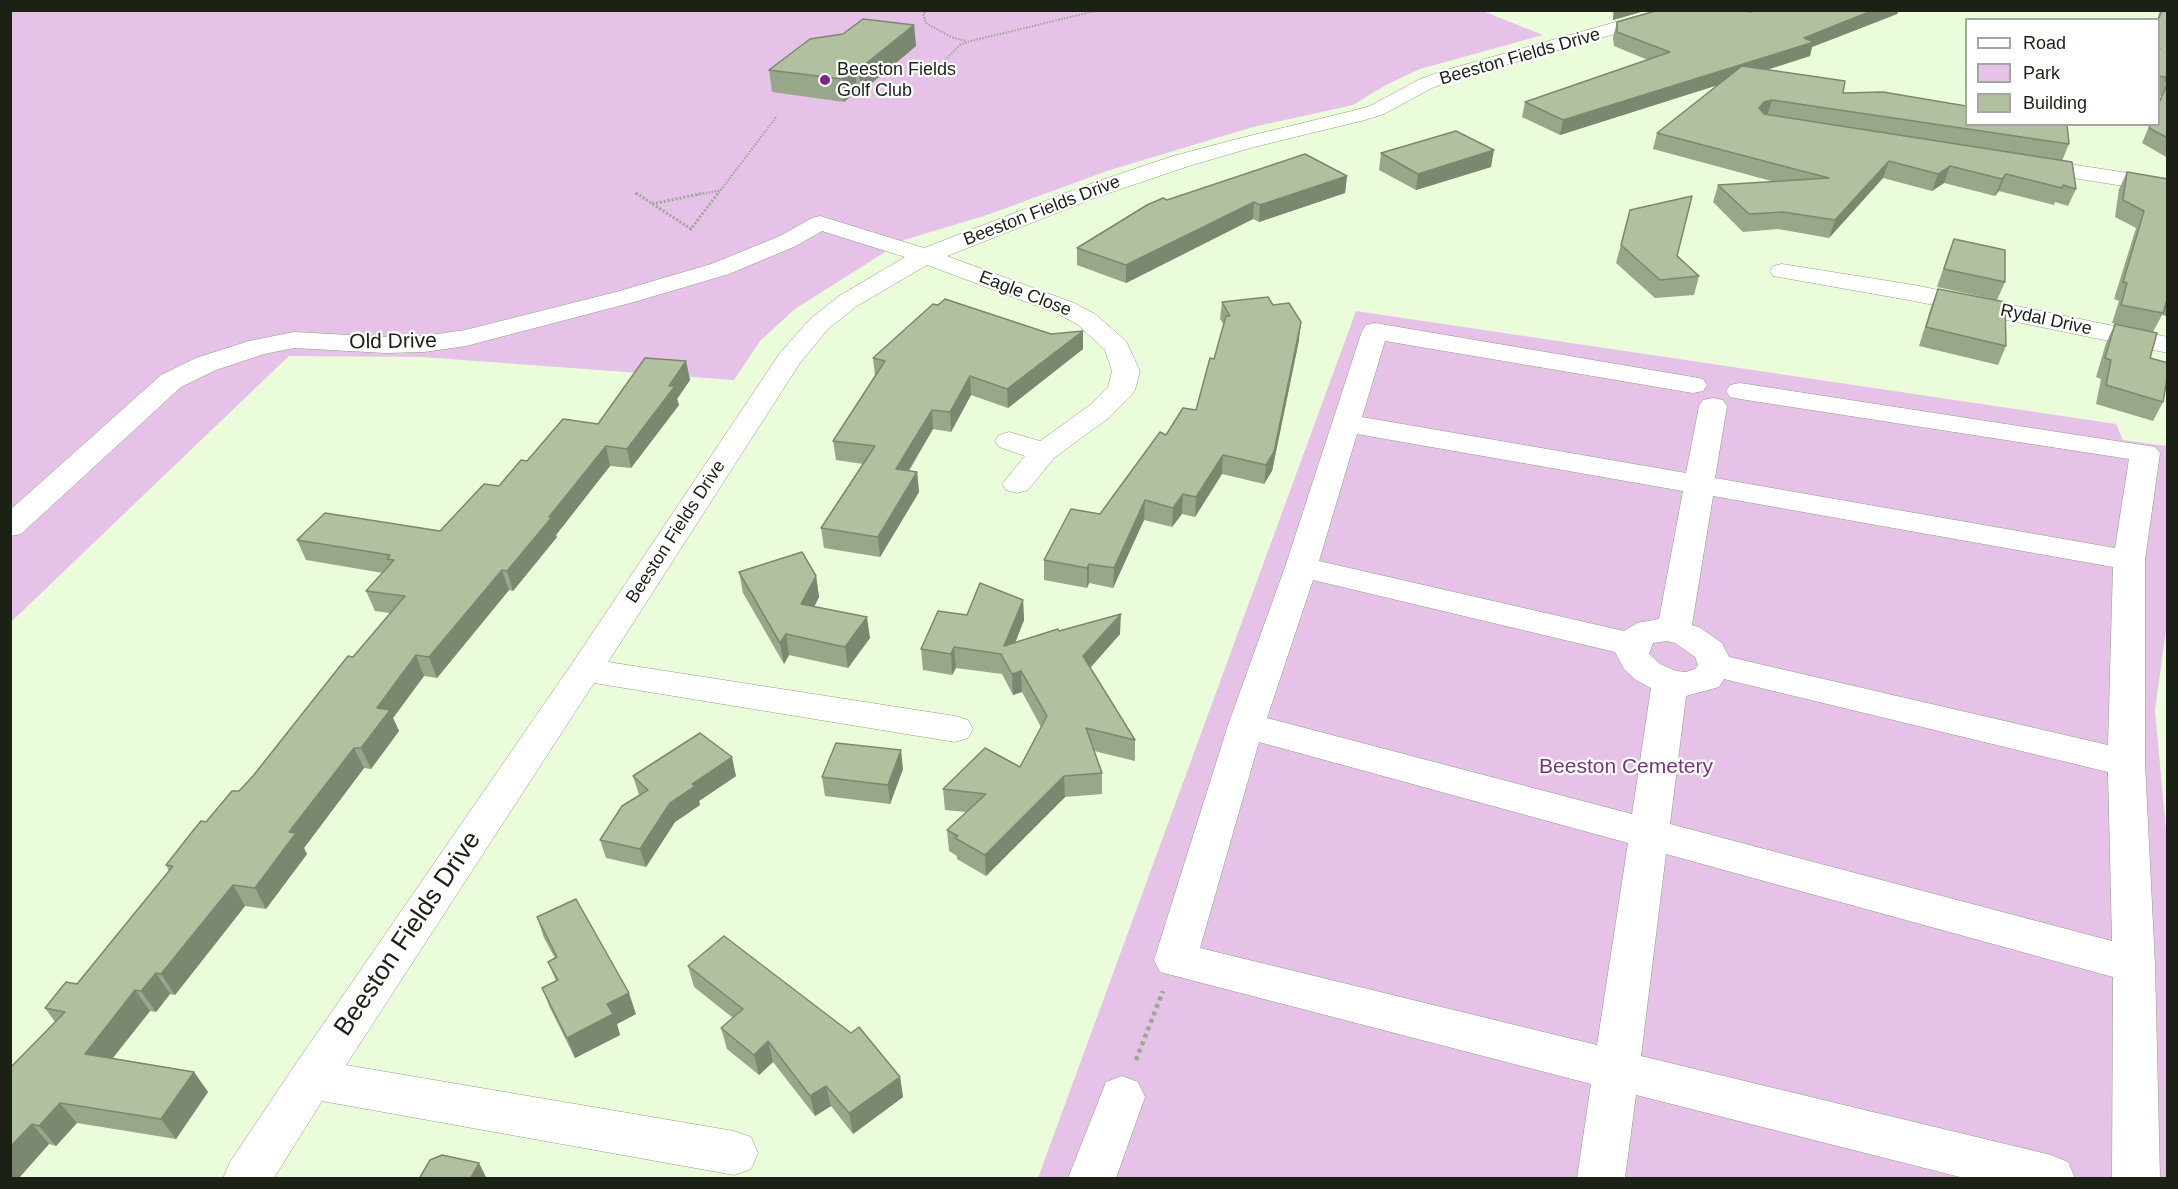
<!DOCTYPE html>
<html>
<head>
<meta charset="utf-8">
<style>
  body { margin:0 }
  #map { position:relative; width:2178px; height:1189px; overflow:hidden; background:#ebfcdb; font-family:Helvetica,sans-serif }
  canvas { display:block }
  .frame { position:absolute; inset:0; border:12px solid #1b2114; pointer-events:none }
  .legend { position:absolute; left:1965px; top:18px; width:195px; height:108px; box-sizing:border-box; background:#fff; border:2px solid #a4a6a1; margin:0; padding:8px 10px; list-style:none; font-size:18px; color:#1b2114 }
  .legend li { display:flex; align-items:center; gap:12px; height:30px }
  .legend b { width:30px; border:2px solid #a4a6a1 }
</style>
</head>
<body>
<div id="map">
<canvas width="2178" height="1189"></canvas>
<div class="frame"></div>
<ul class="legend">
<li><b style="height:8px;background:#fff"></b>Road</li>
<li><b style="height:16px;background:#e6c2e9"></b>Park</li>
<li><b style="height:16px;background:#b1c1a0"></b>Building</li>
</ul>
</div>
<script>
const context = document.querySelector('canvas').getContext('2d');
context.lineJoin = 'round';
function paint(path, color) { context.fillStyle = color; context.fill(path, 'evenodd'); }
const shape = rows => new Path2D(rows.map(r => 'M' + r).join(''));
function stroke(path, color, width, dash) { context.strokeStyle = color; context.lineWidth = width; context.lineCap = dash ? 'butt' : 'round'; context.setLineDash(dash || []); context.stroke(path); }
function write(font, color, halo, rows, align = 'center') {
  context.font = font + ' Helvetica,sans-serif'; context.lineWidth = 4.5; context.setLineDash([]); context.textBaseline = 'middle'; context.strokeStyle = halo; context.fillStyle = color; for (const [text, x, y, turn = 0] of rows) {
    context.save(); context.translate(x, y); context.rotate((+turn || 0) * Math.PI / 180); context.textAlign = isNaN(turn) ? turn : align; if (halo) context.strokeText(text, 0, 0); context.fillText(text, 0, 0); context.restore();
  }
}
const green = shape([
  [1480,10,1543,35,1420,69,1386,85,1353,105,1253,127,1107,171,987,215,904,240,795,309,760,341,734,380,422,357,289,356,11,622,11,11],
  [1356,311,2116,424,2123,440,2167,446,2168,616,2155,710,2168,852,2167,1178,1038,1178]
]);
const pathFar2 = shape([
  [927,10,923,14,926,23,951,37,966,41],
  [932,73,960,45,967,42,1099,10],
  [635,193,638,195],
  [697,195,721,190],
  [717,195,777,116]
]);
const pathFar1 = shape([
  [636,193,691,229,718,193],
  [652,204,704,193]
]);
const path = shape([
  [1136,1060,1163,991]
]);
const minor = shape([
  [1658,10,1687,10,1685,14,1453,80,1432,88,1384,114,1365,120,1254,147,1189,166,1100,196,947,256,1074,303,1095,314,1126,341,1140,371,1135,390,1131,396,1110,417,1054,458,1028,490,1017,493,1006,490,1002,484,1025,456,999,447,995,441,999,435,1009,432,1040,441,1090,405,1108,387,1112,371,1105,350,1077,324,1056,313,927,265,857,306,828,329,800,363,608,662,955,716,968,720,973,729,968,738,955,742,594,683,346,1065,734,1131,751,1137,758,1153,751,1169,734,1175,322,1101,274,1178,223,1178,230,1162,295,1065,573,662,780,353,810,319,839,296,905,257,822,231,796,246,729,274,634,302,466,346,424,352,386,353,294,348,264,354,216,370,181,387,21,534,10,536,10,510,161,375,196,358,249,341,294,332,386,337,424,336,465,330,616,292,711,264,780,236,812,218,820,216,924,248,1084,186,1173,156,1241,138,1352,111,1370,106,1418,80,1439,72,1658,10],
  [2030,158,2168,179,2168,193,2022,170,2019,165,2022,160,2030,158],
  [1782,264,1914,285,2168,337,2168,353,1914,301,1773,276,1770,271,1773,266,1782,264],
  [1375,323,1693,377,1703,379,1707,385,1703,391,1693,393,1385,341,1362,417,1686,473,1699,406,1703,400,1713,398,1723,400,1727,406,1715,478,2115,548,2129,459,1740,399,1730,397,1726,391,1730,385,1740,383,2155,447,2160,453,2145,560,2145,763,2155,965,2160,1178,2112,1178,2113,977,1666,854,1641,1056,2051,1155,2068,1162,2075,1178,1964,1178,1636,1095,1625,1178,1577,1178,1591,1084,1160,972,1154,960,1228,725,1285,567,1362,331,1366,325,1375,323],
  [1357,434,1683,491,1659,619,1637,623,1624,631,1319,561,1357,434],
  [1713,496,2113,567,2108,745,1729,657,1722,643,1699,627,1692,625,1713,496],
  [1313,580,1615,652,1624,669,1636,680,1651,688,1632,814,1267,718,1313,580],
  [1667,641,1675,643,1695,657,1698,665,1695,669,1686,672,1676,671,1660,664,1649,654,1653,643,1667,641],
  [1724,679,2108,772,2112,941,1670,824,1686,696,1719,687,1724,679],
  [1259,742,1628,843,1597,1045,1200,948,1259,742],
  [1122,1076,1138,1082,1145,1097,1116,1178,1068,1178,1106,1082,1122,1076]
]);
const wall = shape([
  [1613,10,1648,10,1613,20],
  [2160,10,2168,10,2168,158,2142,143,2150,124,2158,124,2158,103,2161,96,2158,95,2158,20,2157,20],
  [1750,12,1897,14,1812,47,1810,56,1767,70,1843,93,2069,144,2062,161,2076,189,2068,206,2055,202,2054,205,1999,191,1995,196,1944,183,1932,191,1883,178,1829,238,1778,229,1743,232,1713,202,1718,185,1775,182,1653,149,1657,133,1717,85,1560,135,1522,117,1525,102,1648,60,1614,46,1613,37,1617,22],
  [914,25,916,46,861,92,857,91,844,102,772,92,769,70],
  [1381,153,1491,167,1416,190,1379,170],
  [2127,172,2168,179,2168,314,2166,316,2162,315,2153,332,2112,323,2119,301,2114,299,2136,228,2115,217,2119,189],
  [1347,176,1345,193,1259,222,1253,219,1126,283,1077,265,1077,248,1167,200],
  [1630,210,1699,276,1694,295,1655,298,1616,263],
  [1954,239,2005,282,1997,300,1937,287,1947,257],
  [1938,289,2006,346,1998,365,1919,346,1931,307],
  [1222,302,1273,305,1299,340,1272,471,1264,484,1222,474,1195,517,1182,514,1172,527,1144,520,1113,588,1089,583,1087,588,1044,580,1044,560,1100,514,1166,435,1196,410,1214,359,1224,325,1220,319],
  [2115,324,2150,358,2163,402,2153,421,2096,404,2101,379,2096,377,2106,343],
  [1083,349,1008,408,971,395,951,432,933,429,909,471,917,472,919,492,880,557,824,548,821,528,863,464,836,460,833,441,875,376,873,358],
  [686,361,690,380,677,399,679,405,631,468,610,466,556,535,557,537,513,591,509,590,437,678,424,676,393,718,399,731,371,769,364,768,304,848,307,854,266,909,245,906,175,995,170,994,156,1012,150,1011,113,1058,194,1072,208,1092,176,1139,77,1123,56,1146,49,1144,18,1179,10,1179,55,1022,45,1008,77,984,169,871,166,865,206,822,239,791,253,776,390,613,375,611,366,591,383,573,306,560,297,540,440,531,499,486,527,461,598,424],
  [739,572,816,576,819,597,814,607,870,638,848,668,789,655,784,664,743,593],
  [1023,600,1024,620,1015,642,1059,631,1120,634,1090,668,1135,740,1135,761,1094,751,1102,773,1102,794,1065,797,986,876,957,859,957,856,949,851,947,830,966,812,945,810,943,789,1020,767,1041,727,1022,692,1013,695,1002,674,956,668,952,675,923,670,921,649,967,615],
  [903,769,890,804,825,796,822,777],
  [633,776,736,776,699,801,700,805,675,822,646,867,606,858,600,840,639,795],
  [537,917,636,1014,617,1024,620,1035,575,1058,550,1008,542,988,556,981,548,962,555,958,544,938],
  [688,966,900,1077,903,1097,853,1134,831,1106,815,1116,773,1062,759,1075,727,1049,721,1028,733,1018,694,987]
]);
const shadedWall = shape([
  [1615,10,1648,10,1613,20],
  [1874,10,1900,10,1897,14,1812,47,1810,56,1560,135,1563,120],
  [914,25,916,46,861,92,859,69],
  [855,68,857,91,844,102,842,79],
  [1772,100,1767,116,1759,118,1759,108,1764,102],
  [1494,150,1491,167,1416,190,1418,174],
  [1889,161,1883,178,1829,238,1835,220],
  [1950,166,1944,183,1932,191,1938,174],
  [2006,174,1999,191,1995,196,2002,179],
  [1347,176,1345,193,1259,222,1260,205],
  [1254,202,1253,219,1126,283,1126,265],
  [1301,322,1299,340,1272,471,1264,484,1266,465],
  [1083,331,1083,349,1008,408,1007,389],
  [686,361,690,380,677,399,679,405,631,468,627,449],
  [970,376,971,395,951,432,950,412],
  [932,410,933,429,898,488,896,469],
  [606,446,610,466,556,535,557,537,513,591,507,571],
  [1223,455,1222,474,1195,517,1196,497],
  [917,472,919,492,880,557,878,537],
  [1183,494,1182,514,1172,527,1173,508],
  [1145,500,1144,520,1113,588,1114,568],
  [1089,564,1089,583,1087,588,1087,568],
  [502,570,509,590,437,678,429,657],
  [816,576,819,597,805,625,801,604],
  [1023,600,1024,620,1007,664,1004,646],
  [1121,614,1120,634,1083,676,1083,656],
  [867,617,870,638,848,668,845,647],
  [786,634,789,655,784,664,780,643],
  [954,647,956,668,952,675,951,654],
  [416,655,424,676,393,718,399,731,371,769,361,748,377,708],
  [1021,671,1022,692,1013,695,1012,674],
  [354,748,364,768,304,848,307,854,266,909,255,888,289,832],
  [901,750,903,769,890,804,888,785],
  [732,757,736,776,699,801,700,805,675,822,646,867,640,849,670,803,692,784],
  [1064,776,1065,797,986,876,985,855],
  [233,885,245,906,175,995,161,974],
  [156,973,170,994,156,1012,141,991],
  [135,990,150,1011,100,1074,85,1054],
  [629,993,636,1014,617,1024,620,1035,575,1058,567,1038,607,1004],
  [768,1041,773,1062,759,1075,754,1055],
  [194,1072,208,1092,176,1139,161,1119],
  [900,1077,903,1097,853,1134,849,1113],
  [826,1086,831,1106,815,1116,810,1096],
  [60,1103,77,1123,56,1146,39,1126],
  [32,1124,49,1144,18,1179,10,1179,10,1147],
  [479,1163,487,1179,470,1179]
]);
const building = shape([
  [1659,10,1746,10,1750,12,1755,10,1874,10,1804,38,1814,42,1563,120,1525,102,1670,52,1617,32,1617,22,1659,10],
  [2162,10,2168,10,2168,81,2165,80,2166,77,2158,76,2158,53,2160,48,2158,48,2158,21,2162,10],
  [863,19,914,25,859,69,855,68,842,79,769,70,810,39,843,34,863,19],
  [1742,66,1845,81,1843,93,1883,92,1966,106,1966,124,2067,124,2069,144,1772,100,1764,102,1759,108,1764,114,2072,162,2076,189,2063,185,2062,188,2006,174,2002,179,1950,166,1938,174,1889,161,1835,220,1783,212,1749,214,1718,185,1829,178,1657,133,1742,66],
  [2168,83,2168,138,2149,128,2151,124,2158,124,2158,105,2168,83],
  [1456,131,1494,150,1418,174,1381,153,1456,131],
  [1305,154,1347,176,1260,205,1254,202,1126,265,1077,248,1147,205,1163,198,1167,200,1305,154],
  [2127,172,2168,179,2168,297,2163,313,2121,305,2127,283,2123,282,2144,211,2123,200,2127,172],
  [1692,196,1677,256,1699,276,1660,280,1621,245,1630,210,1692,196],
  [1954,239,2005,250,2005,282,1944,269,1954,239],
  [1938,289,2005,302,2006,346,1926,327,1938,289],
  [1268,297,1273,305,1289,303,1301,322,1274,452,1266,465,1223,455,1196,497,1183,494,1173,508,1145,500,1114,568,1089,564,1087,568,1044,560,1071,509,1100,514,1160,432,1166,435,1183,408,1196,410,1210,358,1214,359,1226,316,1230,316,1222,302,1268,297],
  [945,299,1051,334,1083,331,1007,389,970,376,950,412,932,410,896,469,917,472,878,537,821,528,875,446,833,441,885,361,873,358,933,304,938,305,945,299],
  [2115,324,2157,333,2150,358,2168,363,2168,373,2163,402,2106,385,2111,360,2105,358,2115,324],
  [645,358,686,361,669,386,675,386,627,449,606,446,549,517,552,517,507,571,502,570,429,657,416,655,377,708,390,710,361,748,354,748,289,832,296,833,255,888,233,885,161,974,156,973,141,991,135,990,85,1054,194,1072,161,1119,60,1103,39,1126,32,1124,10,1147,10,1068,65,1012,45,1008,66,982,77,984,173,866,166,865,192,832,201,821,206,822,232,791,239,791,253,776,348,656,353,657,405,596,366,591,394,560,387,559,390,555,297,540,325,513,440,531,484,484,499,486,521,460,527,461,563,419,598,424,645,358],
  [802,552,816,576,801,604,867,617,845,647,786,634,780,643,739,572,802,552],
  [980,583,1023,600,1004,646,1058,629,1059,631,1121,614,1083,656,1135,740,1086,728,1102,773,1064,776,985,855,955,838,958,836,947,830,986,794,943,789,985,748,1020,767,1047,716,1021,671,1012,674,1001,654,954,647,951,654,921,649,938,611,967,615,980,583],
  [700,733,732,757,692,784,695,786,670,803,640,849,600,840,622,806,648,790,633,776,700,733],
  [836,743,901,750,888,785,822,777,836,743],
  [576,899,629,993,607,1004,613,1014,567,1038,542,988,558,980,548,962,557,957,537,917,576,899],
  [724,936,851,1033,859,1027,900,1077,849,1113,826,1086,810,1096,768,1041,754,1055,721,1028,743,1009,688,966,724,936],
  [442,1155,479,1163,470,1179,419,1179,430,1160,442,1155]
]);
const markers = [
  [825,80,6,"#82238e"]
];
const farStreetnames = [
  ["Beeston Fields Drive",1520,57,-16],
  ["Beeston Fields Drive",1042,211,-21],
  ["Eagle Close",1025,294,21],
  ["Rydal Drive",2046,320,12],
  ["Beeston Fields Drive",676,532,-57]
];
const farPoinames = [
  ["Beeston Fields",837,70],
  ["Golf Club",837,91]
];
const streetNames = [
  ["Old Drive",393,342,-1]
];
const parkNames = [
  ["Beeston Cemetery",1626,767]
];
const nearStreetnames = [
  ["Beeston Fields Drive",408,934,-56]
];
paint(green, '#e6c2e9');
stroke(minor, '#909f80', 1);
stroke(pathFar2, '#9ca98f', 2, [1.5, 1.5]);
stroke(pathFar1, '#9ca98f', 3, [2, 2]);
stroke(path, '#9ca98f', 4.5, [4, 4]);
paint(minor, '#fff');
paint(wall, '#98a68a');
paint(shadedWall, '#7c8770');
paint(building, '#b1c1a0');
stroke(building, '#7c8770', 1.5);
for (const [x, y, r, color] of markers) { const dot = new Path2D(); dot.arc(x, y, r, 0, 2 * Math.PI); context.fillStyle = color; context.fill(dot); stroke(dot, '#fff', 2); }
write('18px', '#1b2114', '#fff', farStreetnames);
write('18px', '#1b2114', '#fff', farPoinames, 'left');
write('21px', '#1b2114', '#fff', streetNames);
write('21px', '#723779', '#fff', parkNames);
write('26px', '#1b2114', '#fff', nearStreetnames);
</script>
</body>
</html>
